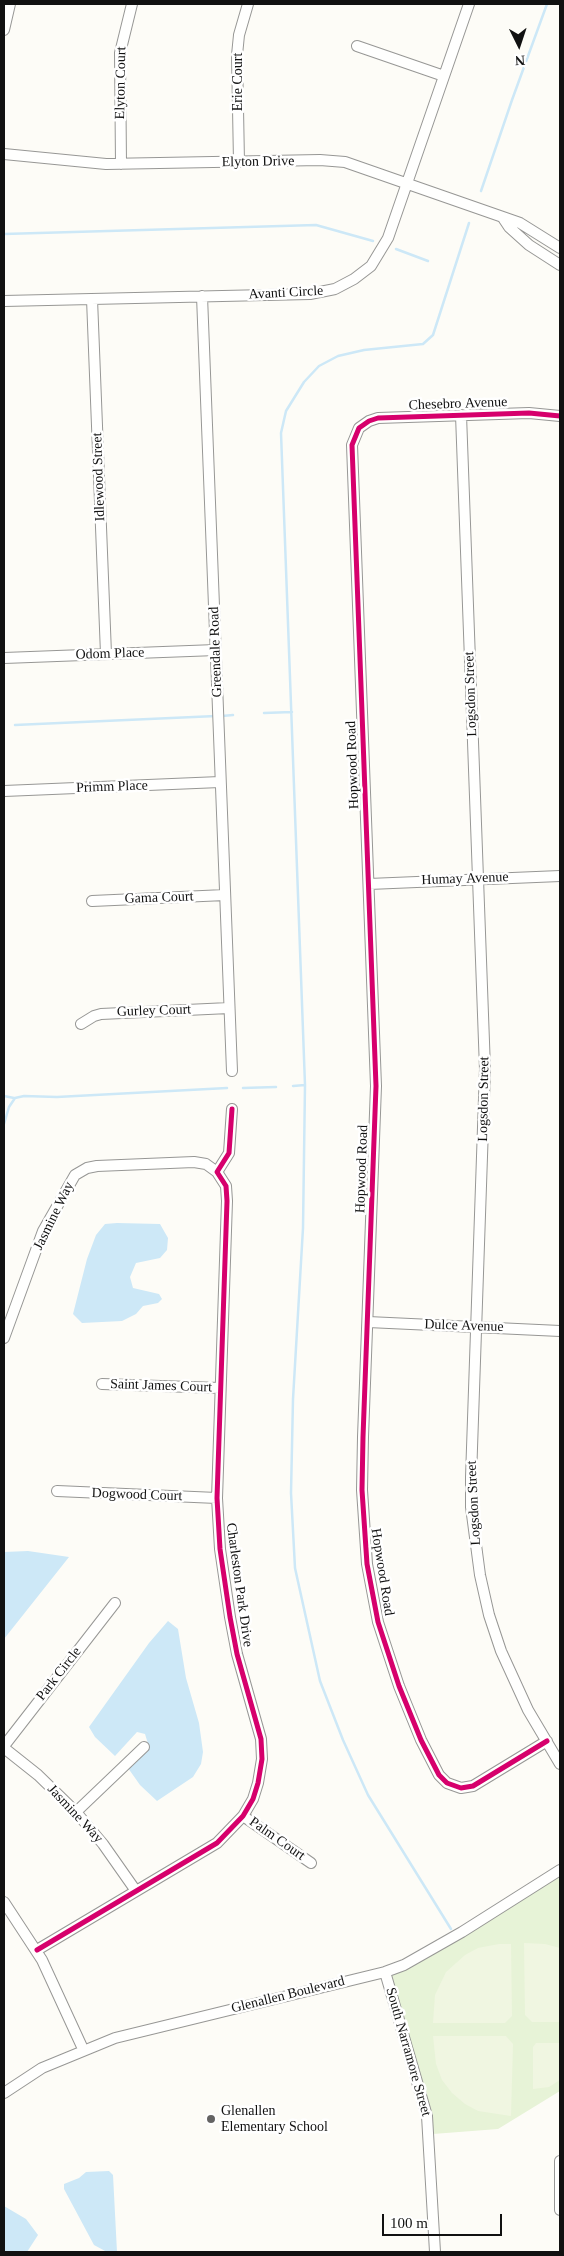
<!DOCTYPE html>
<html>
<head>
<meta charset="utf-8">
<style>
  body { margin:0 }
  #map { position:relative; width:564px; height:2256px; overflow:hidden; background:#fdfcf7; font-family:"Times New Roman",serif }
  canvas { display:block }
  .frame { position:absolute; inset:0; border:5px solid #111; pointer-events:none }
  .north { position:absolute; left:494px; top:20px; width:50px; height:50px; -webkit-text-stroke:4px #fff; paint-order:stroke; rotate:176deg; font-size:14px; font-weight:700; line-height:20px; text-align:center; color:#111 }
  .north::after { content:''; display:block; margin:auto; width:18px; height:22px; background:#111; clip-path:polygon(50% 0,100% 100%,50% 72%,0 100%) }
  .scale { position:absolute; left:382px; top:2214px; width:120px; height:22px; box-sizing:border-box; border:2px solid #111; border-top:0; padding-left:6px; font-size:15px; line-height:18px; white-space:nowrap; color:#111; -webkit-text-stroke:4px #fff; paint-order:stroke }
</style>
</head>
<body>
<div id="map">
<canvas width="564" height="2256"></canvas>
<div class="frame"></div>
<div class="north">N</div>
<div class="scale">100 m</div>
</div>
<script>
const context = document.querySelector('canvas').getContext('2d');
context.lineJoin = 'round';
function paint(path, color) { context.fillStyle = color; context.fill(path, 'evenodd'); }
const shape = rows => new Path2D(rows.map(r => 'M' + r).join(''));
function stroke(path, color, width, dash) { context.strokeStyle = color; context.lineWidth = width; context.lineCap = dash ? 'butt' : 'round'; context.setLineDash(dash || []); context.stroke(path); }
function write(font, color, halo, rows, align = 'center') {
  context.font = font + ' "Times New Roman",serif'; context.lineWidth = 5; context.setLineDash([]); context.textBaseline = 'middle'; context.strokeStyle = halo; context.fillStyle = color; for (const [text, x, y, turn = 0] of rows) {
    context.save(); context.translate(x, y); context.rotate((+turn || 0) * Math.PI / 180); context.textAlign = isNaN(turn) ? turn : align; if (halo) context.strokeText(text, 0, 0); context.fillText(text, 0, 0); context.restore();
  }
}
const green = shape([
  [560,1875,560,2091,498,2129,433,2134,431,2114,390,1975,431,1956]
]);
const pitch = shape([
  [524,1943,545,1944,560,1948,560,2022,532,2022,525,2015],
  [499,1944,511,1944,512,2016,505,2023,433,2023,435,1995,446,1972,465,1955,478,1948],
  [433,2036,506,2036,513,2044,511,2116,478,2111,465,2104,452,2093,442,2080,436,2064],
  [536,2043,560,2043,560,2080,549,2087,533,2089,533,2047]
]);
const water = shape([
  [117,1223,160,1224,168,1238,167,1250,160,1258,136,1263,130,1277,133,1288,159,1294,162,1299,158,1303,143,1306,136,1314,122,1321,82,1323,73,1314,87,1259,96,1235,105,1224],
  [28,1551,69,1557,4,1639,4,1552],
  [168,1621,178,1629,186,1678,199,1723,203,1752,201,1764,193,1777,157,1801,140,1785,128,1768,149,1747,145,1734,137,1732,115,1756,95,1737,89,1727,149,1643],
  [109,2171,113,2175,117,2252,107,2252,94,2245,64,2189,64,2184,79,2178,86,2172],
  [4,2206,26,2219,38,2235,27,2252,4,2252]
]);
const stream = shape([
  [481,191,512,100,547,4],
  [4,234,316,225,373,241],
  [396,249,428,261],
  [264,713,292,712],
  [222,716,233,715],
  [15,725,216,716],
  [293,1086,305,1085],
  [243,1088,276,1087],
  [4,1096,14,1098],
  [4,1124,9,1107,15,1098,24,1096,57,1097,227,1088],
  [451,1929,368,1795,343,1740,320,1681,295,1568,291,1493,293,1399,303,1228,305,1085,281,433,286,411,304,382,319,366,338,356,364,350,423,344,433,335,469,223]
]);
const minor = shape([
  [4,30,10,4],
  [357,46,444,76],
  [4,154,106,164,320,160,345,162,520,223,560,248],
  [239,162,237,55,239,35,248,4],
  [121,164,120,53,132,4],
  [503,218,509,227,529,245,560,265],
  [202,296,232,1071],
  [92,299,106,654],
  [4,301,310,294,335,289,354,279,371,266,388,238,469,4],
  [461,415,485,1069,471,1477,471,1507,480,1575,489,1615,501,1651,528,1710,560,1764],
  [4,658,216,650],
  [4,791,220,782],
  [369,884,560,876],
  [92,901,225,895],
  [81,1024,94,1016,101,1014,229,1008],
  [368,1322,560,1331],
  [4,1338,43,1231,75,1175,87,1168,97,1166,194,1162,206,1164,217,1172],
  [102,1384,220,1388],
  [57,1491,217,1498],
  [547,1741,473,1786,461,1788,447,1783,439,1775,421,1740,399,1686,378,1622,367,1564,362,1490,363,1437,376,1086,352,445,359,428,369,421,378,418,529,413,560,416],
  [4,1746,115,1603],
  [4,1748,38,1775,76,1812,103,1844,136,1891],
  [76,1812,144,1747],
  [243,1816,311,1863],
  [4,1902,42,1960,83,2049],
  [37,1950,217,1843,243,1816,253,1799,258,1783,262,1759,261,1739,237,1654,230,1617,220,1549,217,1498,227,1201,226,1186,217,1172,229,1153,232,1109],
  [385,1972,427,2116,435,2252],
  [4,2093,42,2068,115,2038,385,1972,404,1965,462,1932,560,1870],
  [560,2161,560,2210]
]);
const cycleway = shape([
  [547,1741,473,1786,461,1788,447,1783,439,1775,421,1740,399,1686,378,1622,367,1564,362,1490,363,1437,376,1086,352,445,359,428,369,421,378,418,529,413,560,416],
  [37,1950,217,1843,243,1816,253,1799,258,1783,262,1759,261,1739,237,1654,230,1617,220,1549,217,1498,227,1201,226,1186,217,1172,229,1153,232,1109]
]);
const markers = [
  [211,2119,5,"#646362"]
];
const streetNames = [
  ["Erie Court",238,82,-90],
  ["Elyton Court",121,83,-89],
  ["Elyton Drive",258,162,-1],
  ["Avanti Circle",286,293,-3],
  ["Chesebro Avenue",458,404,-2],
  ["Idlewood Street",99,477,-92],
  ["Greendale Road",216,652,-92],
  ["Odom Place",110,654,-2],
  ["Logsdon Street",471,694,-92],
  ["Hopwood Road",353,765,-92],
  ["Primm Place",112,787,-2],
  ["Humay Avenue",465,879,-2],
  ["Gama Court",159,898,-2],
  ["Gurley Court",154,1011,-2],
  ["Logsdon Street",484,1099,-89],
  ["Hopwood Road",362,1169,-88],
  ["Jasmine Way",54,1216,-64],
  ["Dulce Avenue",464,1326,2],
  ["Saint James Court",161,1386,2],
  ["Dogwood Court",137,1495,2],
  ["Logsdon Street",474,1503,-93],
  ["Hopwood Road",382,1572,81],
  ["Charleston Park Drive",239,1585,82],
  ["Park Circle",59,1674,-52],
  ["Jasmine Way",75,1814,47],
  ["Palm Court",277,1839,35],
  ["Glenallen Boulevard",288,1995,-14],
  ["South Narramore Street",408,2052,74]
];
const poiNames = [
  ["Glenallen",221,2111],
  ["Elementary School",221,2127]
];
paint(green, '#e7f3d7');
paint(pitch, '#f0f6e1');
paint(water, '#cde8f7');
stroke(stream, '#cde8f7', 2.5);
stroke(minor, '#979795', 12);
stroke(minor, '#fffffe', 10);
stroke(cycleway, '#d6006c', 5);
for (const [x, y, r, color] of markers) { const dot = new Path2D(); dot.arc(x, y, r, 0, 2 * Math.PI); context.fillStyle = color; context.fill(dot); stroke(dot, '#fff', 2); }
write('14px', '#111', '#fff', streetNames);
write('14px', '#111', '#fff', poiNames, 'left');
</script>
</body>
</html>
